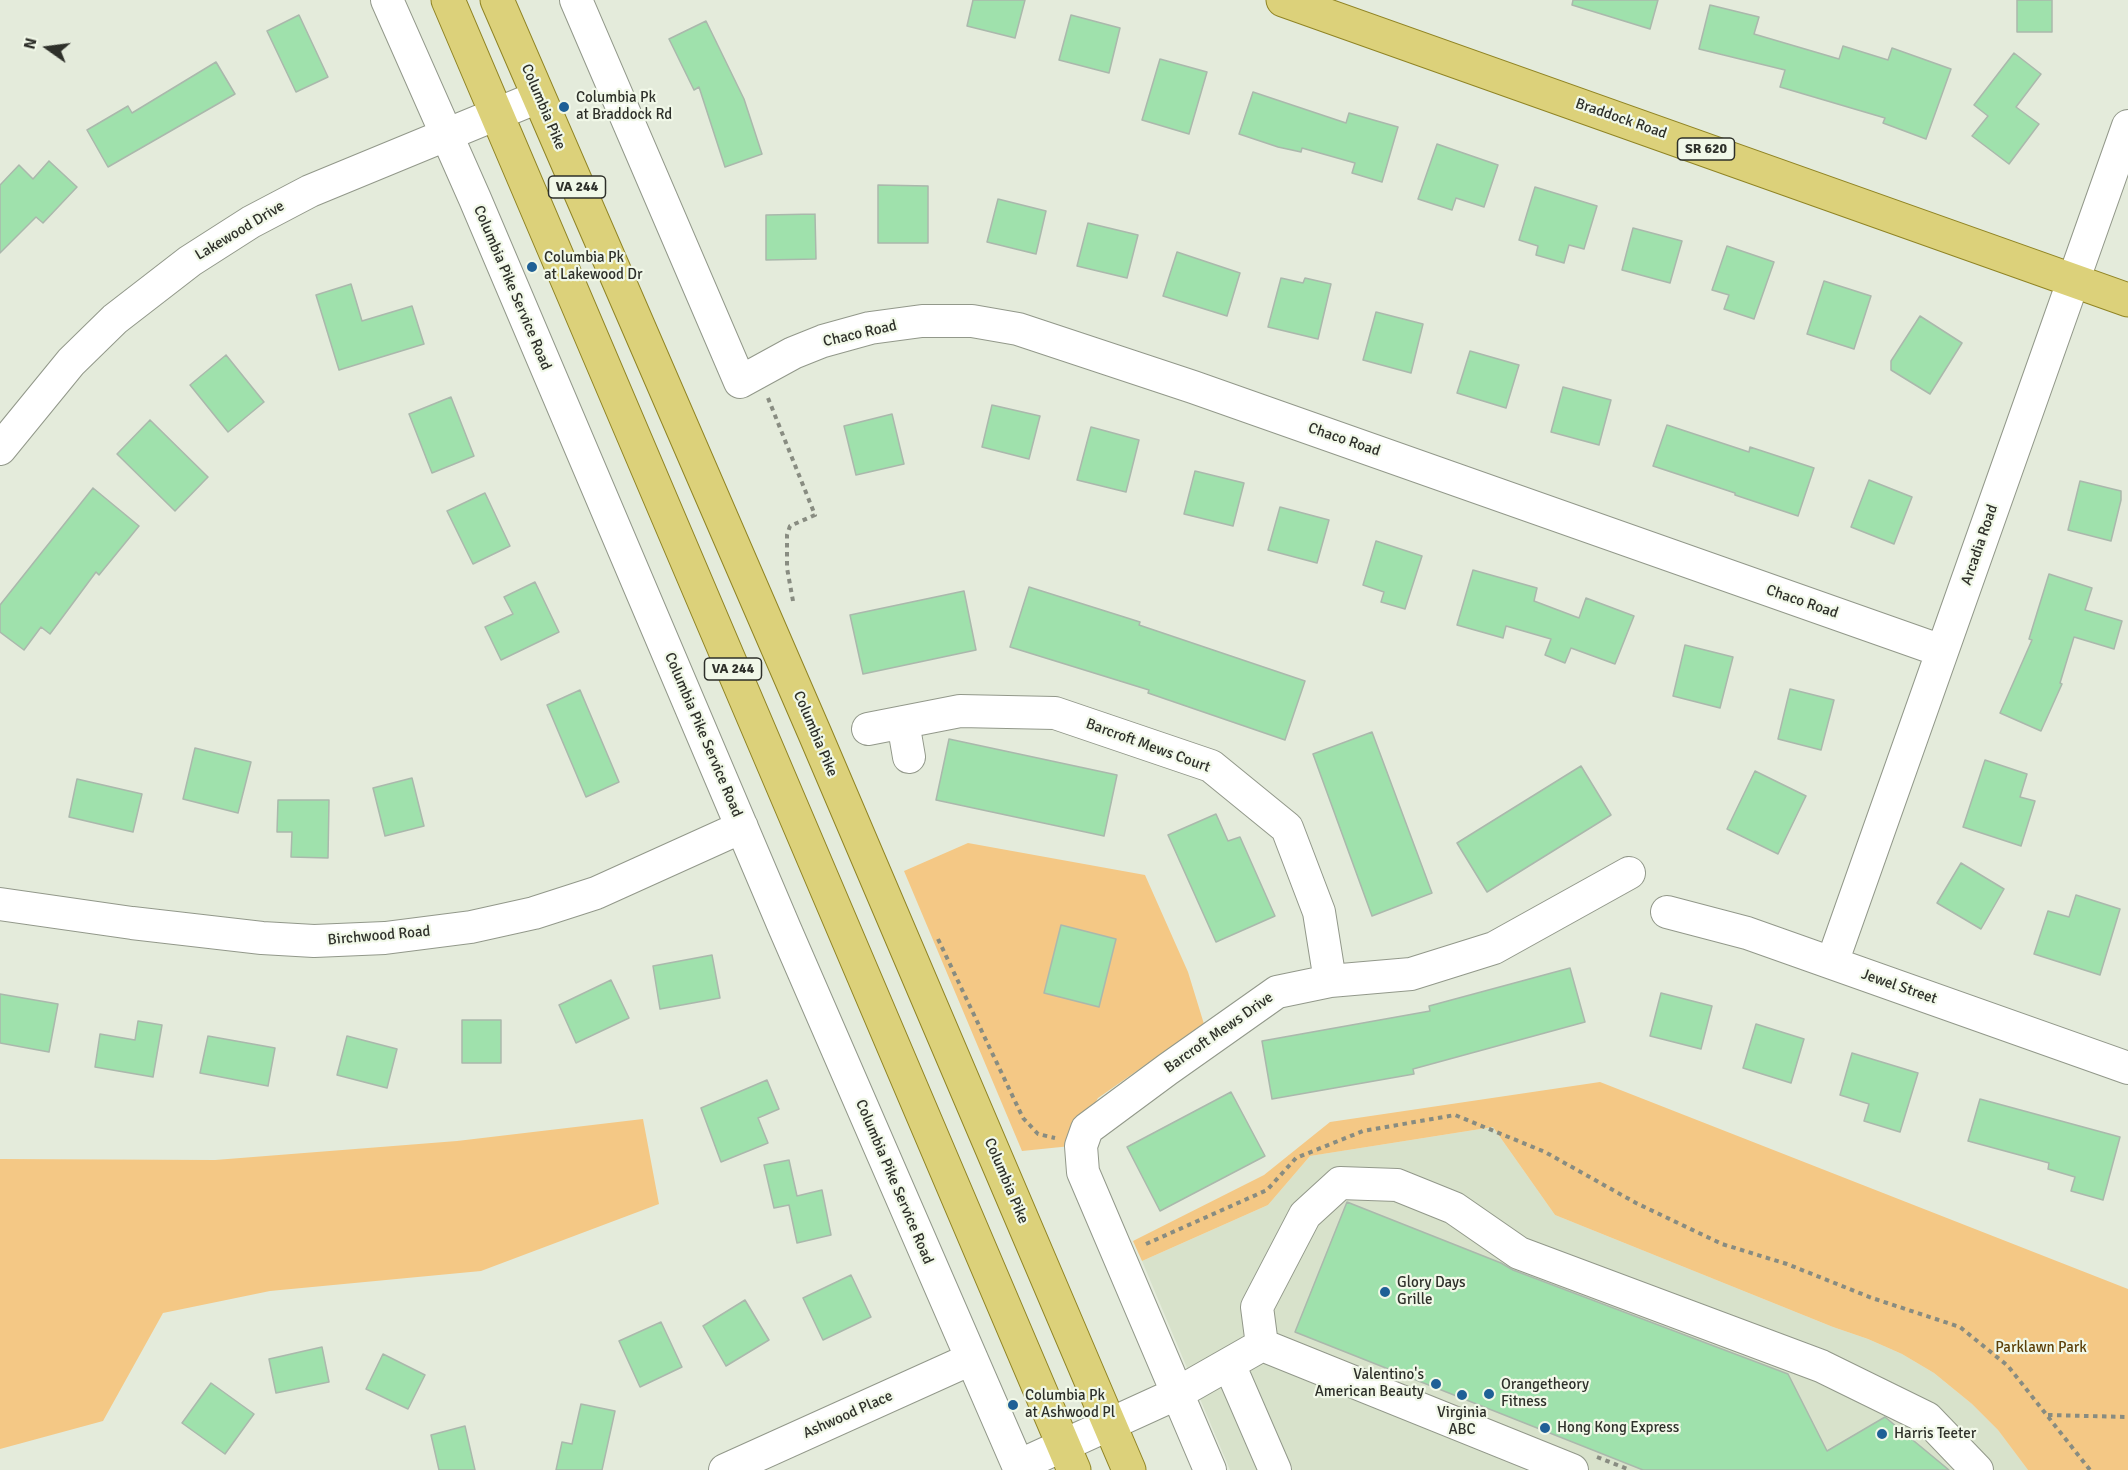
<!DOCTYPE html>
<html>
<head>
<meta charset="utf-8">
<style>
  body { margin:0 }
  #map { position:relative; width:2128px; height:1470px; overflow:hidden; background:#e4ebdb; font-family:Signika,sans-serif }
  canvas { display:block }
  .north { position:absolute; left:18px; top:18px; width:60px; height:60px; -webkit-text-stroke:4px #f1f8e8; paint-order:stroke; rotate:284deg; font-size:16px; font-weight:700; line-height:24px; text-align:center; color:#2e302a }
  .north::after { content:''; display:block; margin:auto; width:21px; height:27px; background:#2e302a; clip-path:polygon(50% 0,100% 100%,50% 72%,0 100%) }
</style>
</head>
<body>
<div id="map">
<canvas width="2128" height="1470"></canvas>
<div class="north">N</div>
</div>
<script>
const context = document.querySelector('canvas').getContext('2d');
context.lineJoin = 'round';
function paint(path, color) { context.fillStyle = color; context.fill(path, 'evenodd'); }
const shape = rows => new Path2D(rows.map(r => 'M' + r).join(''));
function stroke(path, color, width, dash) { context.strokeStyle = color; context.lineWidth = width; context.lineCap = dash ? 'butt' : 'round'; context.setLineDash(dash || []); context.stroke(path); }
function write(font, color, halo, rows, align = 'center') {
  context.font = font + ' Signika,sans-serif'; context.lineWidth = 4.5; context.setLineDash([]); context.textBaseline = 'middle'; context.strokeStyle = halo; context.fillStyle = color; for (const [text, x, y, turn = 0] of rows) {
    context.save(); context.translate(x, y); context.rotate((+turn || 0) * Math.PI / 180); context.textAlign = isNaN(turn) ? turn : align; if (halo) context.strokeText(text, 0, 0); context.fillText(text, 0, 0); context.restore();
  }
}
const built = shape([
  [1493,1127,1555,1215,1833,1327,1868,1339,1902,1354,1934,1373,1972,1404,1998,1430,2028,1470,1230,1470,1142,1261,1268,1205,1310,1156]
]);
const green = shape([
  [968,843,1145,875,1188,972,1204,1024,1098,1098,1071,1146,1022,1151,904,871],
  [1600,1082,2128,1289,2128,1470,2028,1470,1998,1430,1972,1404,1934,1373,1902,1354,1868,1339,1833,1327,1555,1215,1493,1127,1310,1156,1268,1205,1142,1261,1133,1241,1264,1175,1330,1122],
  [643,1119,659,1204,481,1271,270,1291,163,1313,103,1421,0,1449,0,1159,215,1160,457,1141]
]);
const building = shape([
  [973,0,1025,0,1015,38,967,26,973,0],
  [1573,0,1658,0,1650,29,1572,5,1573,0],
  [2017,0,2052,0,2052,32,2017,32,2017,0],
  [1710,5,1759,17,1754,34,1839,59,1843,46,1888,60,1892,48,1951,69,1926,139,1883,123,1885,118,1780,87,1785,70,1699,49,1710,5],
  [299,15,328,77,296,92,267,31,299,15],
  [1071,15,1120,28,1109,73,1059,60,1071,15],
  [706,21,744,99,762,154,725,167,699,87,694,90,669,39,706,21],
  [2014,53,2041,74,2016,107,2039,124,2009,164,1972,136,1988,116,1974,105,2014,53],
  [1160,59,1207,72,1189,134,1142,120,1160,59],
  [216,62,235,94,108,167,87,130,128,106,132,113,216,62],
  [1253,92,1346,123,1349,113,1398,127,1382,182,1352,173,1355,163,1302,148,1301,152,1278,147,1239,134,1253,92],
  [1437,144,1498,165,1484,207,1456,198,1452,210,1418,199,1437,144],
  [49,161,77,187,43,223,36,217,0,253,0,185,19,165,33,179,49,161],
  [878,185,928,186,928,243,878,243,878,185],
  [1535,187,1597,206,1584,249,1569,245,1564,263,1536,255,1538,246,1519,240,1535,187],
  [998,199,1046,211,1036,254,987,242,998,199],
  [815,214,816,259,766,260,766,215,815,214],
  [1088,223,1138,235,1127,278,1077,266,1088,223],
  [1633,228,1682,241,1670,283,1622,270,1633,228],
  [1727,246,1774,262,1754,319,1724,309,1729,295,1712,290,1727,246],
  [1177,252,1240,273,1227,316,1163,296,1177,252],
  [1281,278,1303,283,1305,278,1331,284,1318,339,1268,327,1281,278],
  [1824,281,1871,296,1854,349,1807,334,1824,281],
  [351,284,362,321,412,306,424,344,339,370,316,295,351,284],
  [1376,312,1423,324,1411,373,1363,360,1376,312],
  [1920,316,1962,343,1930,394,1891,370,1891,361,1920,316],
  [1470,351,1519,365,1506,408,1457,393,1470,351],
  [226,355,264,402,228,432,190,385,226,355],
  [1563,387,1611,400,1599,445,1551,432,1563,387],
  [451,397,474,456,432,473,409,414,451,397],
  [992,405,1040,416,1029,459,982,447,992,405],
  [892,414,904,464,856,475,844,426,892,414],
  [150,420,208,477,175,511,117,454,150,420],
  [1667,425,1749,452,1750,447,1814,468,1798,516,1735,495,1735,493,1653,466,1667,425],
  [1091,427,1139,440,1126,492,1077,480,1091,427],
  [1195,471,1244,483,1233,526,1184,514,1195,471],
  [1869,480,1912,497,1894,544,1851,527,1869,480],
  [2080,481,2121,491,2121,500,2111,541,2068,530,2080,481],
  [93,488,139,526,99,575,96,572,50,634,41,627,24,650,0,632,0,605,93,488],
  [485,493,510,546,473,564,447,511,485,493],
  [1280,507,1329,520,1317,563,1268,550,1280,507],
  [1376,541,1422,556,1405,609,1381,602,1384,592,1363,585,1376,541],
  [1473,570,1537,588,1534,601,1579,618,1586,598,1634,616,1615,664,1571,648,1565,663,1545,655,1551,639,1506,626,1503,638,1457,625,1473,570],
  [2049,574,2092,588,2085,610,2122,621,2114,649,2074,637,2060,683,2062,684,2041,731,2000,713,2032,640,2029,639,2049,574],
  [535,582,559,632,501,660,485,627,513,614,504,597,535,582],
  [1029,587,1140,622,1139,625,1305,681,1285,740,1148,693,1149,690,1010,647,1029,587],
  [964,591,976,650,863,674,850,615,964,591],
  [1685,645,1733,657,1720,708,1673,696,1685,645],
  [1790,689,1834,700,1821,750,1778,739,1790,689],
  [580,690,619,782,586,797,547,705,580,690],
  [1372,732,1432,893,1372,916,1313,754,1372,732],
  [949,739,1117,775,1104,836,936,800,949,739],
  [195,748,251,762,238,813,183,799,195,748],
  [1985,760,2027,774,2020,797,2035,801,2021,846,1963,827,1985,760],
  [1581,766,1611,815,1487,892,1457,843,1581,766],
  [1755,771,1806,796,1778,854,1727,829,1755,771],
  [412,778,424,826,385,836,373,788,412,778],
  [77,779,142,794,133,832,69,817,77,779],
  [278,800,329,800,328,858,291,857,292,832,277,832,278,800],
  [1216,814,1228,841,1240,837,1275,916,1216,942,1168,835,1216,814],
  [1961,863,2004,889,1981,929,1937,903,1961,863],
  [2076,895,2120,909,2100,975,2034,954,2048,911,2069,917,2076,895],
  [1061,925,1116,939,1099,1007,1044,993,1061,925],
  [712,955,720,998,660,1009,653,966,712,955],
  [1570,968,1585,1022,1413,1069,1414,1074,1272,1099,1262,1041,1430,1011,1429,1006,1570,968],
  [611,980,629,1018,576,1043,559,1005,611,980],
  [1661,993,1712,1006,1701,1049,1650,1036,1661,993],
  [0,994,58,1004,49,1052,0,1043,0,994],
  [462,1020,501,1020,501,1063,462,1063,462,1020],
  [138,1021,162,1025,153,1077,95,1067,100,1034,135,1040,138,1021],
  [1756,1024,1804,1039,1791,1083,1743,1068,1756,1024],
  [208,1036,275,1048,268,1086,200,1073,208,1036],
  [347,1036,397,1049,387,1088,337,1075,347,1036],
  [1852,1053,1918,1073,1900,1132,1864,1121,1869,1104,1840,1095,1852,1053],
  [767,1080,779,1109,758,1118,768,1143,721,1162,701,1108,767,1080],
  [1231,1092,1265,1156,1160,1211,1127,1147,1231,1092],
  [1980,1099,2120,1137,2103,1200,2071,1191,2075,1177,2048,1169,2049,1163,1968,1141,1980,1099],
  [789,1160,797,1196,822,1190,831,1235,797,1243,789,1205,774,1208,764,1165,789,1160],
  [1347,1202,1501,1263,1513,1270,1788,1374,1827,1451,1885,1417,1949,1470,1643,1470,1295,1332,1347,1202],
  [851,1275,871,1317,823,1340,803,1298,851,1275],
  [745,1300,769,1340,726,1366,703,1326,745,1300],
  [661,1322,682,1367,640,1387,619,1341,661,1322],
  [322,1347,329,1382,276,1393,269,1359,322,1347],
  [383,1354,425,1375,408,1409,366,1389,383,1354],
  [211,1383,254,1414,225,1454,182,1423,211,1383],
  [581,1404,615,1411,602,1470,556,1470,562,1442,572,1444,581,1404],
  [465,1426,475,1470,439,1470,431,1435,465,1426]
]);
const path = shape([
  [768,398,815,515,790,526,787,535,787,568,793,601],
  [938,939,1023,1118,1038,1134,1055,1138],
  [1146,1244,1267,1190,1296,1158,1363,1131,1455,1115,1545,1152,1636,1203,1722,1244,1787,1264,1872,1298,1960,1327,2008,1366,2090,1470],
  [2048,1415,2128,1417],
  [1597,1457,1630,1470]
]);
const minor = shape([
  [387,0,475,199,785,929,1020,1470],
  [576,0,740,382,793,353,823,341,870,328,922,321,972,321,1018,329,1193,387,1942,651],
  [0,449,71,362,115,319,190,261,251,222,310,191,538,97],
  [903,722,909,757],
  [868,729,960,711,1055,713,1211,766,1287,828,1319,912,1330,981],
  [0,904,132,923,262,938,314,941,385,938,471,927,534,913,596,893,742,827],
  [1667,912,1747,933,2128,1068],
  [1832,963,2128,126],
  [1262,1345,1257,1307,1305,1215,1340,1183,1397,1185,1454,1208,1519,1253,1821,1366,1927,1418,1977,1470],
  [1229,1364,1275,1470],
  [1018,1466,1176,1394,1262,1345,1572,1470],
  [725,1470,971,1359],
  [1210,1470,1083,1172,1081,1146,1087,1129,1168,1069,1277,992,1330,981,1411,974,1494,948,1629,873]
]);
const major = shape([
  [448,0,1074,1470],
  [497,0,815,734,1129,1470],
  [1283,0,2128,300]
]);
const markers = [
  [564,107,6,"#1f6096"],
  [532,267,6,"#1f6096"],
  [1385,1292,6,"#1f6096"],
  [1436,1384,6,"#1f6096"],
  [1489,1394,6,"#1f6096"],
  [1462,1395,6,"#1f6096"],
  [1013,1405,6,"#1f6096"],
  [1545,1428,6,"#1f6096"],
  [1882,1434,6,"#1f6096"]
];
const shields = [
  [1706,149,57],
  [577,187,57],
  [733,669,57]
];
const shieldNames = [
  ["SR 620",1706,149],
  ["VA 244",577,187],
  ["VA 244",733,669]
];
const poiNames = [
  ["Columbia Pk",576,98],
  ["at Braddock Rd",576,115],
  ["Columbia Pk",544,258],
  ["at Lakewood Dr",544,275],
  ["Glory Days",1397,1283],
  ["Grille",1397,1300],
  ["Valentino's",1424,1375,"right"],
  ["American Beauty",1424,1392,"right"],
  ["Orangetheory",1501,1385],
  ["Fitness",1501,1402],
  ["Columbia Pk",1025,1396],
  ["at Ashwood Pl",1025,1413],
  ["Virginia",1462,1413,"center"],
  ["ABC",1462,1430,"center"],
  ["Hong Kong Express",1557,1428],
  ["Harris Teeter",1894,1434]
];
const streetNames = [
  ["Columbia Pike",543,107,67],
  ["Braddock Road",1621,119,19],
  ["Lakewood Drive",240,231,-31],
  ["Columbia Pike Service Road",512,288,67],
  ["Chaco Road",860,334,-13],
  ["Chaco Road",1344,440,19],
  ["Arcadia Road",1980,545,-71],
  ["Chaco Road",1802,602,19],
  ["Columbia Pike",815,734,67],
  ["Columbia Pike Service Road",703,735,67],
  ["Barcroft Mews Court",1148,746,20],
  ["Birchwood Road",379,936,-5],
  ["Jewel Street",1899,987,19],
  ["Barcroft Mews Drive",1219,1033,-35],
  ["Columbia Pike",1006,1181,67],
  ["Columbia Pike Service Road",894,1182,67],
  ["Ashwood Place",848,1415,-24]
];
const parkNames = [
  ["Parklawn Park",2041,1348]
];
paint(built, '#d8e2cb');
paint(green, '#f4c885');
paint(building, '#9fe1ac');
stroke(building, '#aab8ac', 1.5);
stroke(minor, '#92988a', 34);
stroke(major, '#908424', 35);
stroke(path, '#888c81', 4, [4.5, 4.5]);
stroke(minor, '#fff', 32);
stroke(major, '#dcd17a', 33);
for (const [x, y, r, color] of markers) { const dot = new Path2D(); dot.arc(x, y, r, 0, 2 * Math.PI); context.fillStyle = color; context.fill(dot); stroke(dot, '#f1f8e8', 2); }
for (const [x, y, w] of shields) { const box = new Path2D(); box.roundRect(x - w / 2, y - 11, w, 22, 4.5); context.fillStyle = '#f1f8e8'; context.fill(box); stroke(box, '#2e302a', 1.5); }
write('bold 14px', '#2e302a', null, shieldNames);
write('15px', '#2e302a', '#f1f8e8', poiNames, 'left');
write('15px', '#2e302a', '#f1f8e8', streetNames);
write('15px', '#5c3f08', '#f1f8e8', parkNames);
</script>
</body>
</html>
